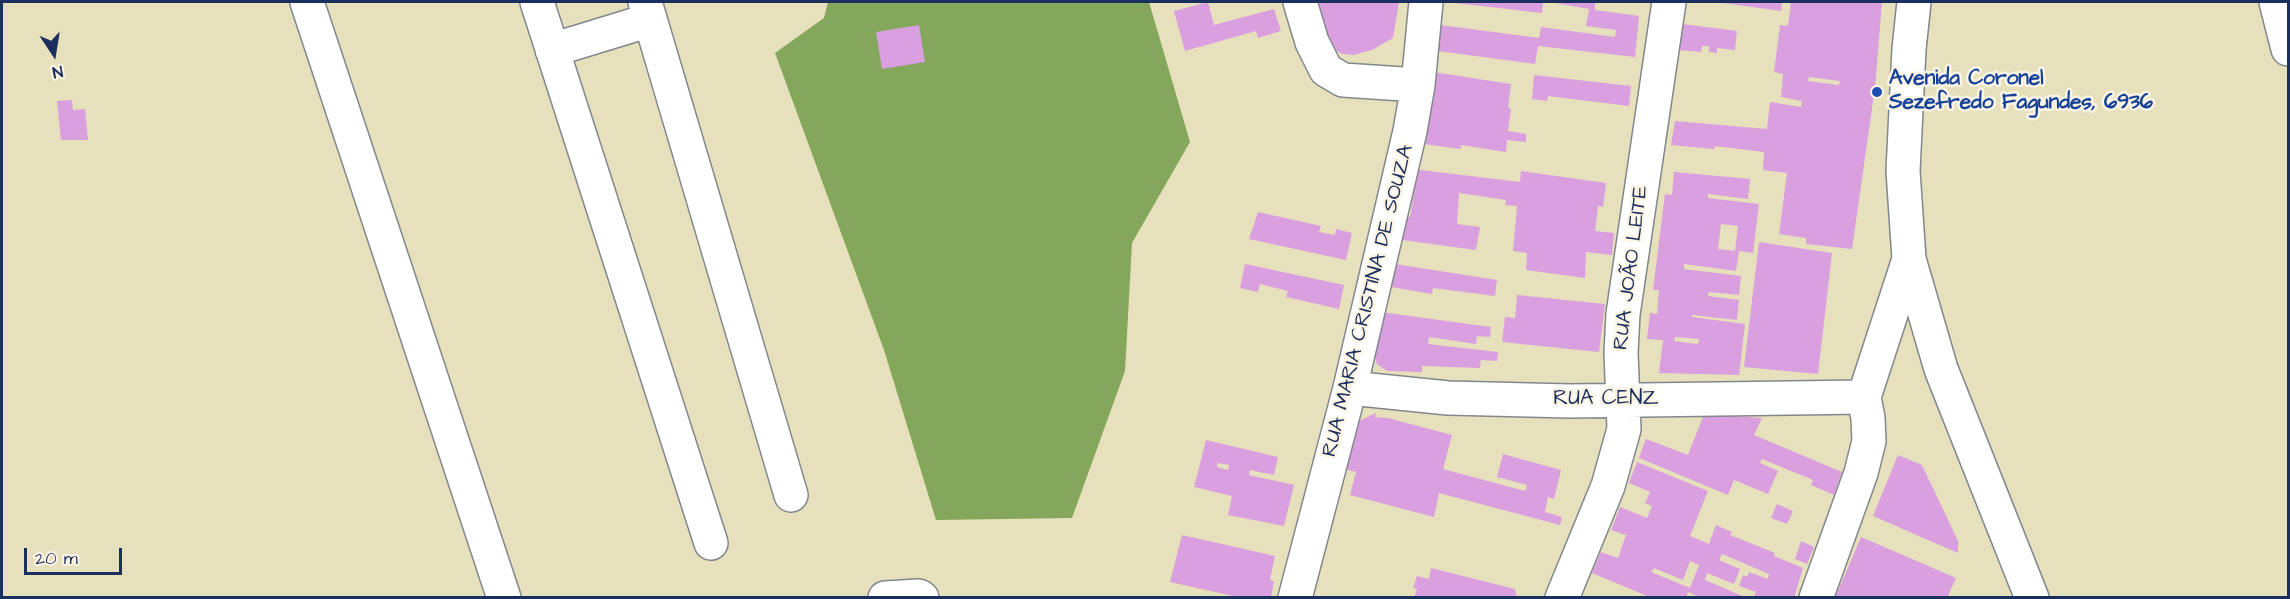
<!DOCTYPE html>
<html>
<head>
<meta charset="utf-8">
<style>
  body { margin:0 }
  #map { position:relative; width:2290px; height:599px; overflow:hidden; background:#e7e0bc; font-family:"Architects Daughter",sans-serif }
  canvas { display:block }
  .frame { position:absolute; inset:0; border:3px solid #1b2f5e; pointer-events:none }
  .north { position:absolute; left:24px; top:24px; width:60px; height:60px; -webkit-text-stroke:4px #fcf5e5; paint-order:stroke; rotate:168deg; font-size:16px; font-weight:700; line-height:24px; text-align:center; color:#1b2f5e }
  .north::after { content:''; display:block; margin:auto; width:21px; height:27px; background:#1b2f5e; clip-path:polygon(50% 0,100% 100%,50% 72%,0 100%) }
  .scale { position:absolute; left:24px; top:548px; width:98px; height:27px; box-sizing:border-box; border:3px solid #1b2f5e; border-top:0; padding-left:8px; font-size:18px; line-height:21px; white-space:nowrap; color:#1b2f5e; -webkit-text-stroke:4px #fcf5e5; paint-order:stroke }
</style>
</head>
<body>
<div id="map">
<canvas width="2290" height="599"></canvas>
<div class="frame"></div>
<div class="north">N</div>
<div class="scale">20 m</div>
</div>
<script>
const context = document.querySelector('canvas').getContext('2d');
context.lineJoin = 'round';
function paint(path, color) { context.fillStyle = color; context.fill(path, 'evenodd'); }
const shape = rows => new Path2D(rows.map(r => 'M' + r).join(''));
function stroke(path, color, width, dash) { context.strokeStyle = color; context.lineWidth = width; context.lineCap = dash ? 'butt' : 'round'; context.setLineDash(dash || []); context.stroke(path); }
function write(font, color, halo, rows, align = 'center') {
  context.font = font + ' "Architects Daughter",sans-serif'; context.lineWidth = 5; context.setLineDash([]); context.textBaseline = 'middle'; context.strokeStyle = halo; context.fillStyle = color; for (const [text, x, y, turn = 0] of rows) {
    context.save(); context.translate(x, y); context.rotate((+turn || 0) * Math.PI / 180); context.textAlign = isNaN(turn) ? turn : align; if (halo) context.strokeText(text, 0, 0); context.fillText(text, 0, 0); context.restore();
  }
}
const forest = shape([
  [828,2,1149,2,1190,142,1132,243,1125,371,1072,518,936,520,884,350,775,53,824,18]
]);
const building = shape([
  [1208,2,1214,25,1274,9,1281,31,1258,38,1256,31,1185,51,1174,11],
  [1316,2,1399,2,1393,38,1372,50,1354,55,1342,54,1337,51,1328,38],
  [1455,2,1543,2,1542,13,1455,3],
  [1550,2,1595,2,1595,10,1639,16,1635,57,1538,46,1535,64,1438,51,1441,25,1539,38,1541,27,1615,37,1616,30,1586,26,1589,9],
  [1716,2,1782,2,1781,11],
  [1791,2,1882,2,1875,87,1852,249,1806,244,1806,238,1779,234,1787,173,1763,170,1764,152,1715,146,1714,149,1671,145,1675,121,1767,129,1770,102,1801,107,1802,101,1781,97,1783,74,1774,72,1780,25,1788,26],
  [1809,77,1840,81,1839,85,1808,81],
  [1682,24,1737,31,1735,50,1717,48,1717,53,1709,52,1709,46,1702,46,1701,52,1679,50],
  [919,25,925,62,882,69,876,32],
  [1433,72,1511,84,1508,108,1511,109,1508,131,1526,134,1526,142,1507,140,1506,152,1461,145,1461,149,1423,144,1429,120],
  [1534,75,1631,86,1629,106,1548,96,1547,101,1532,99],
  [72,100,73,110,85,109,88,140,61,140,57,101],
  [1413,169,1520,182,1521,171,1606,183,1603,207,1598,206,1595,231,1614,233,1612,255,1586,252,1585,278,1526,270,1527,253,1513,251,1517,206,1505,205,1506,200,1459,193,1457,224,1480,227,1476,250,1402,240,1406,216,1410,217,1414,193,1409,193],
  [1674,172,1750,179,1748,199,1708,194,1708,198,1759,204,1753,253,1739,251,1736,271,1684,264,1684,269,1741,276,1739,295,1709,292,1708,296,1739,300,1737,320,1692,315,1692,317,1745,324,1739,375,1659,373,1663,340,1647,339,1650,313,1657,314,1659,290,1653,290,1665,194,1672,195],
  [1721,224,1738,226,1735,251,1718,249],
  [1675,337,1699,339,1698,344,1674,341],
  [1258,212,1321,226,1319,232,1335,235,1336,229,1352,233,1346,260,1249,239],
  [1759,242,1832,253,1818,374,1744,367],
  [1245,264,1344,285,1339,309,1286,297,1288,291,1260,284,1258,292,1240,288],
  [1395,264,1497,280,1495,296,1433,288,1432,294,1391,287],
  [1517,295,1605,304,1599,352,1502,342,1505,317,1515,318],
  [1380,312,1491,327,1490,337,1477,336,1476,344,1429,337,1428,344,1498,352,1497,361,1481,360,1480,368,1422,366,1422,372,1387,371,1377,364,1374,354],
  [1376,413,1375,417,1388,418,1452,435,1443,469,1525,491,1527,485,1497,477,1503,454,1561,470,1554,499,1548,497,1545,512,1562,517,1560,525,1439,493,1434,517,1350,495,1356,472,1341,468,1346,444,1359,421],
  [1704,414,1762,418,1754,435,1842,472,1834,495,1811,485,1813,480,1762,459,1760,463,1778,471,1768,494,1734,480,1728,495,1639,458,1646,439,1688,455],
  [1206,440,1278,457,1274,475,1250,470,1249,475,1294,485,1284,526,1228,515,1232,496,1194,487],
  [1217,463,1229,465,1228,470,1217,467],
  [1898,455,1922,465,1958,541,1958,553,1873,516],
  [1637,462,1708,491,1690,536,1709,544,1716,525,1732,532,1730,535,1775,553,1774,556,1803,568,1794,598,1753,598,1756,592,1739,586,1743,575,1747,577,1749,572,1768,579,1769,574,1722,554,1719,560,1740,569,1734,584,1707,573,1705,580,1747,598,1701,598,1688,592,1686,598,1652,598,1592,573,1601,552,1618,558,1626,535,1611,530,1620,507,1647,518,1652,506,1645,503,1650,492,1629,483],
  [1690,561,1699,565,1690,588,1651,572,1654,568,1683,580],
  [1777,504,1793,511,1787,524,1771,518],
  [1182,535,1275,556,1270,580,1274,581,1271,598,1242,598,1170,582],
  [1861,537,1956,578,1947,598,1835,598],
  [1801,541,1814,547,1807,564,1795,559],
  [1431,568,1515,589,1517,598,1414,598,1417,589,1413,588,1417,576,1429,579]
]);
const minor = shape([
  [307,2,504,598],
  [537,2,711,543],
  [645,2,791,495],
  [1300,2,1312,42,1326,70,1343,80,1418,85],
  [2276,2,2288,49],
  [552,50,650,20],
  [1350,388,1448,398,1570,401,1864,397],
  [885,598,919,596,922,598],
  [1295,598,1350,388,1410,131,1418,85,1426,2],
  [1562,598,1608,486,1624,429,1621,353,1623,314,1669,2],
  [1816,598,1861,473,1869,441,1868,418,1864,397,1909,259]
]);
const major = shape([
  [1914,2,1909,49,1903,171,1909,259,1941,369,2032,598]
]);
const markers = [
  [1877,92,6,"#1a4fb4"]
];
const transitNames = [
  ["Avenida Coronel",1889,80],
  ["Sezefredo Fagundes, 6936",1889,104]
];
const streetNames = [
  ["RUA JOÃO LEITE",1632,268,-83],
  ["RUA MARIA CRISTINA DE SOUZA",1369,301,-76],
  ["RUA CENZ",1606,400]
];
paint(forest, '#84a75c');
paint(building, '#da9fdf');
stroke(minor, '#81888d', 36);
stroke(major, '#81888d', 36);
stroke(minor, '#fff', 33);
stroke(major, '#fff', 33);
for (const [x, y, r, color] of markers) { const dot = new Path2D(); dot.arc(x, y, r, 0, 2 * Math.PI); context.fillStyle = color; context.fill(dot); stroke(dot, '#fcf5e5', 2); }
write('bold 21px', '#164399', '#fcf5e5', transitNames, 'left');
write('21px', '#1b2f5e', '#fcf5e5', streetNames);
</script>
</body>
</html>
